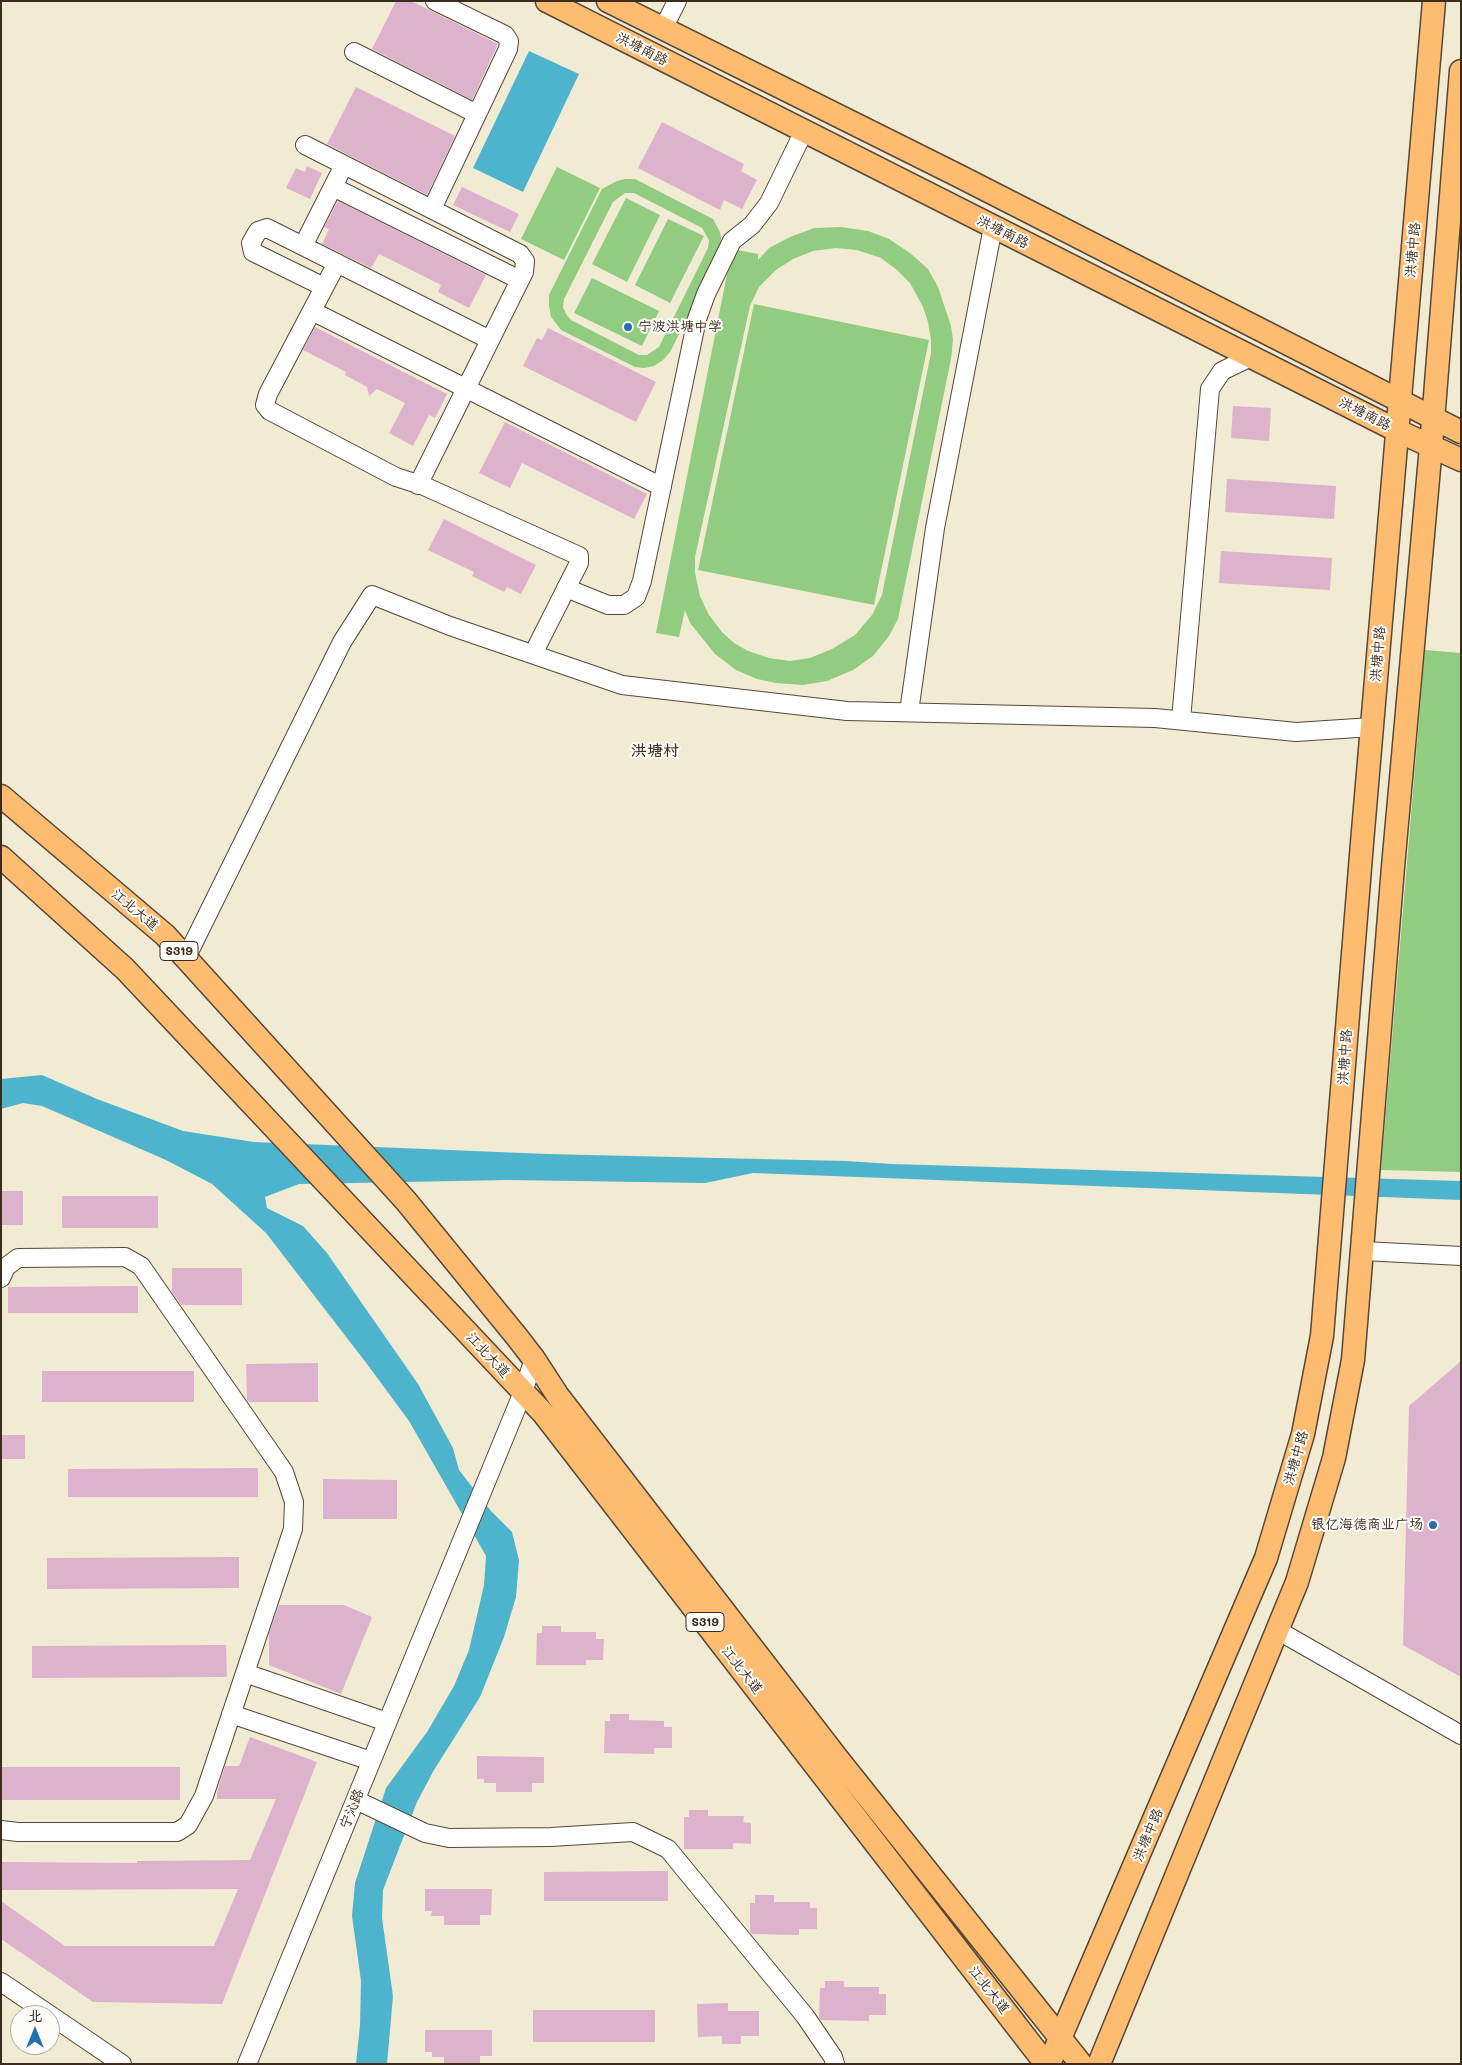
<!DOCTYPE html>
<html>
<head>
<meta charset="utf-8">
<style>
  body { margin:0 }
  #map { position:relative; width:1462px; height:2065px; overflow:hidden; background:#f2ebd3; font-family:Mali,"LXGW WenKai TC",sans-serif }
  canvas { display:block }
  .frame { position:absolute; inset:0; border:2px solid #3b2a1e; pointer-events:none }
  .north { position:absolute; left:10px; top:2005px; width:50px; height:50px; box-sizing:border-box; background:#fdfcf7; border:1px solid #afa8a0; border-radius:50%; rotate:0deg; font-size:14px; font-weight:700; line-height:20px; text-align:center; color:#3b2a1e }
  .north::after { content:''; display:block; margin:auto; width:18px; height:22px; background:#1f6fb2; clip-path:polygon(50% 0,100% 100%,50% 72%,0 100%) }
</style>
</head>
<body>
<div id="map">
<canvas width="1462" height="2065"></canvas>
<div class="frame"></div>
<div class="north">北</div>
</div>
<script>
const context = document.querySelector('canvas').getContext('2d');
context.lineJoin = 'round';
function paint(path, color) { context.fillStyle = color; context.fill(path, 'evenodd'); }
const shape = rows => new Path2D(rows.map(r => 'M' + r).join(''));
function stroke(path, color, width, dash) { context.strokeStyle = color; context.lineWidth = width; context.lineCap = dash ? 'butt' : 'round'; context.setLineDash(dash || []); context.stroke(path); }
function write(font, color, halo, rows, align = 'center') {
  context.font = font + ' Mali,"LXGW WenKai TC",sans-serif'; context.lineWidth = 4; context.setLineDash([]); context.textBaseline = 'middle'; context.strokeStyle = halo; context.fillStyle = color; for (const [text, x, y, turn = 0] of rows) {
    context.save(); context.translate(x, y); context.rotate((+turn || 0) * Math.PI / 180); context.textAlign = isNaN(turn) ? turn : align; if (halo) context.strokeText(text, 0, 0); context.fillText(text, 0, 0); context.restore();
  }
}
const green = shape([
  [557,167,600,188,564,260,521,239],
  [625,179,635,179,713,219,720,232,722,243,721,252,670,352,663,360,654,366,644,368,635,367,561,330,551,317,549,306,549,295,602,189,617,181],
  [625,193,634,193,702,228,709,240,708,248,659,347,647,355,639,355,571,320,566,314,563,307,564,299,613,202],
  [626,198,660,215,627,282,592,264],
  [668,219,704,236,670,303,635,285],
  [841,227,868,231,889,239,910,253,928,269,938,287,951,326,953,340,951,359,898,619,889,636,873,656,853,670,827,681,803,685,776,683,757,679,736,670,715,654,690,623,685,610,679,637,656,633,732,249,758,254,758,260,769,248,790,237,814,228],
  [836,248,857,250,881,258,897,270,910,283,923,307,928,322,931,340,931,353,882,595,872,615,855,635,832,649,810,658,790,661,769,658,748,651,734,643,722,632,709,615,700,596,695,573,695,557,750,306,759,287,776,270,793,259,813,251],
  [592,278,659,311,642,346,574,313],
  [754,304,929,340,874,605,698,570],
  [1425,650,1461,653,1461,1172,1381,1170]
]);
const water = shape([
  [529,51,579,74,523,192,473,168],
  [42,1075,97,1099,183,1131,254,1142,547,1154,846,1161,892,1164,1461,1181,1461,1200,753,1173,705,1183,509,1180,299,1184,265,1197,267,1208,303,1226,327,1253,418,1384,453,1448,459,1470,491,1511,512,1532,519,1560,516,1597,504,1637,480,1697,434,1770,417,1802,383,1890,382,1918,393,1996,387,2064,356,2064,360,2025,361,1981,352,1916,355,1883,386,1788,427,1732,454,1686,469,1650,484,1585,486,1556,409,1421,367,1364,266,1233,212,1184,166,1160,42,1106,23,1103,1,1109,1,1079]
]);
const building = shape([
  [396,1,411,1,498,44,472,100,372,49],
  [356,87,455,136,427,195,327,144],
  [662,122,744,164,741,171,757,180,742,209,724,200,720,210,638,168],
  [307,166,322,173,310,199,286,188,296,168,305,172],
  [462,187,519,214,510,232,453,205],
  [338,201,486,275,469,308,438,292,441,285,379,254,371,268,322,244,329,229,324,227],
  [315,327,447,394,435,418,429,415,413,446,389,433,405,403,377,389,369,396,367,387,345,375,346,372,303,350],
  [548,328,656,382,636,422,523,366,537,338,542,340],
  [1233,406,1271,408,1269,441,1231,438],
  [505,422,647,494,634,519,522,463,510,488,479,473],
  [1227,479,1336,486,1334,519,1225,512],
  [444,519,536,565,521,594,507,587,504,592,472,576,474,572,428,550],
  [1221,551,1332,558,1330,590,1219,583],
  [1,1191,23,1191,23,1225,1,1225],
  [62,1196,158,1196,158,1228,62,1228],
  [172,1268,242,1268,242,1305,181,1305,172,1292],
  [138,1286,138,1313,8,1313,8,1287],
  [1461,1361,1461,1677,1403,1645,1409,1406],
  [318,1363,318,1402,249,1402,247,1400,246,1364],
  [42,1371,194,1371,194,1402,42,1402],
  [1,1435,25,1435,25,1459,1,1459],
  [258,1468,258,1497,68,1497,68,1469],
  [323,1479,397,1480,397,1519,323,1519],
  [239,1557,239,1588,47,1589,47,1558],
  [279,1605,344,1605,372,1617,341,1694,269,1665,269,1633],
  [542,1626,561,1626,561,1632,596,1632,596,1639,604,1639,603,1660,586,1660,586,1665,536,1665,537,1633,542,1633],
  [226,1645,227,1677,32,1678,32,1646],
  [610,1714,629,1714,629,1720,664,1721,664,1727,672,1727,672,1748,654,1748,654,1754,604,1753,605,1721,610,1721],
  [250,1737,317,1762,222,2004,93,2002,1,1939,1,1901,65,1946,214,1946,238,1889,1,1890,1,1862,137,1863,137,1861,250,1860,276,1799,217,1799,217,1792,225,1766,239,1766],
  [477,1756,544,1757,544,1783,532,1783,532,1792,496,1792,496,1783,484,1783,484,1779,477,1779],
  [1,1767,180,1767,180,1800,1,1800],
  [689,1810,708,1810,708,1816,744,1816,743,1822,751,1823,751,1844,733,1843,733,1849,684,1849,684,1817,689,1817],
  [668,1871,668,1901,544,1901,544,1872],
  [425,1889,492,1889,491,1915,480,1915,480,1925,444,1925,444,1916,431,1916,432,1911,425,1911],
  [755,1895,774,1895,774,1902,810,1902,810,1908,817,1908,817,1929,799,1929,799,1935,752,1934,750,1932,750,1903,755,1903],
  [825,1981,844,1981,844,1987,879,1987,879,1994,886,1994,886,2015,869,2015,869,2021,821,2020,819,2018,820,1988,825,1988],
  [728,2003,728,2011,759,2011,759,2036,741,2036,741,2044,722,2044,722,2036,698,2037,697,2004],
  [533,2010,655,2010,655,2042,533,2042],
  [425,2030,492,2030,492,2056,480,2056,480,2064,444,2064,444,2057,432,2057,432,2052,425,2052]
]);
const minor = shape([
  [663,29,677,1],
  [354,52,477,114],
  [305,145,520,254,525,261,524,272,418,485],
  [333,187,520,280],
  [432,209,508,49,509,41,505,35,435,1],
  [303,246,344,165],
  [337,263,268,394,265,405,270,411,396,477,424,486,579,556,579,563,533,654],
  [324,287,253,252,251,243,258,231,267,228,490,340],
  [312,311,662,487],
  [566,588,608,605,624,605,636,597,642,581,697,319,706,294,732,241,752,225,769,203,804,131],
  [909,712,935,528,993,227],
  [1181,720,1210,389,1222,371,1251,357],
  [186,958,342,642,372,595,450,626,622,685,847,711,1155,718,1296,732,1372,727],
  [1363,1251,1461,1256],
  [1,1278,6,1267,18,1258,125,1257,141,1266,284,1472,294,1502,293,1529,204,1796,188,1825,177,1832,18,1832,1,1830],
  [1277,1630,1461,1735],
  [245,1673,387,1722],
  [231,1714,371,1761],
  [356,1800,425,1833,449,1838,551,1837,633,1832,668,1849,805,2016,833,2057,835,2064],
  [1,1982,50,2015],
  [50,2015,122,2064],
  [247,2064,523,1392,534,1359]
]);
const major = shape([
  [547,1,1398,431,1461,460],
  [608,1,959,176,1461,432],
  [1,796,165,935,406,1201,517,1337,534,1359,558,1396,837,1758,1081,2064],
  [1,857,125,969,544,1414,1046,2064],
  [1049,2064,1266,1558,1303,1434,1322,1336,1362,843,1434,1],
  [1099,2064,1297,1582,1334,1458,1353,1360,1393,867,1431,446,1461,71]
]);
const markers = [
  [628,327,5,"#1f6fb2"],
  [1433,1525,5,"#1f6fb2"]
];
const shields = [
  [179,951,38],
  [705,1622,38]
];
const shieldNames = [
  ["S319",179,951],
  ["S319",705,1622]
];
const streetNames = [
  ["洪塘南路",642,49,27],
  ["洪塘南路",1003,232,27],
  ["洪塘中路",1413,250,-85],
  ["洪塘南路",1365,414,27],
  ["洪塘中路",1378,654,-85],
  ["江北大道",135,910,40],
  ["洪塘中路",1345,1057,-86],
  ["江北大道",488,1355,47],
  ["洪塘中路",1296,1458,-74],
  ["江北大道",742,1670,52],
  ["宁沁路",352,1809,-68],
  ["洪塘中路",1148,1835,-67],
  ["江北大道",989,1990,52]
];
const poiNames = [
  ["宁波洪塘中学",638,327],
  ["银亿海德商业广场",1423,1525,"right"]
];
const quarterNames = [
  ["洪塘村",655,751]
];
paint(green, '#91cc81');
paint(water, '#4eb4cd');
paint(building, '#ddb2cc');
stroke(minor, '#564739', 20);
stroke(major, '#564739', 25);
stroke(minor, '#fff', 18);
stroke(major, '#fdbc70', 22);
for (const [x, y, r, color] of markers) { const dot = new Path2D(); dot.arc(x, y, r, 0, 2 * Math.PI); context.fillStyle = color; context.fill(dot); stroke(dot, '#fdfcf7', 2); }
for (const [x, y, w] of shields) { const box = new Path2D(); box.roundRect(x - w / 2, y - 9.5, w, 19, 4); context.fillStyle = '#fdfcf7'; context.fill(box); stroke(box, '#3b2a1e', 1); }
write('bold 12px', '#3b2a1e', null, shieldNames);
write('14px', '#3b2a1e', '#fdfcf7', streetNames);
write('14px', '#3b2a1e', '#fdfcf7', poiNames, 'left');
write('bold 16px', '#3b2a1e', '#fdfcf7', quarterNames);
</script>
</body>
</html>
